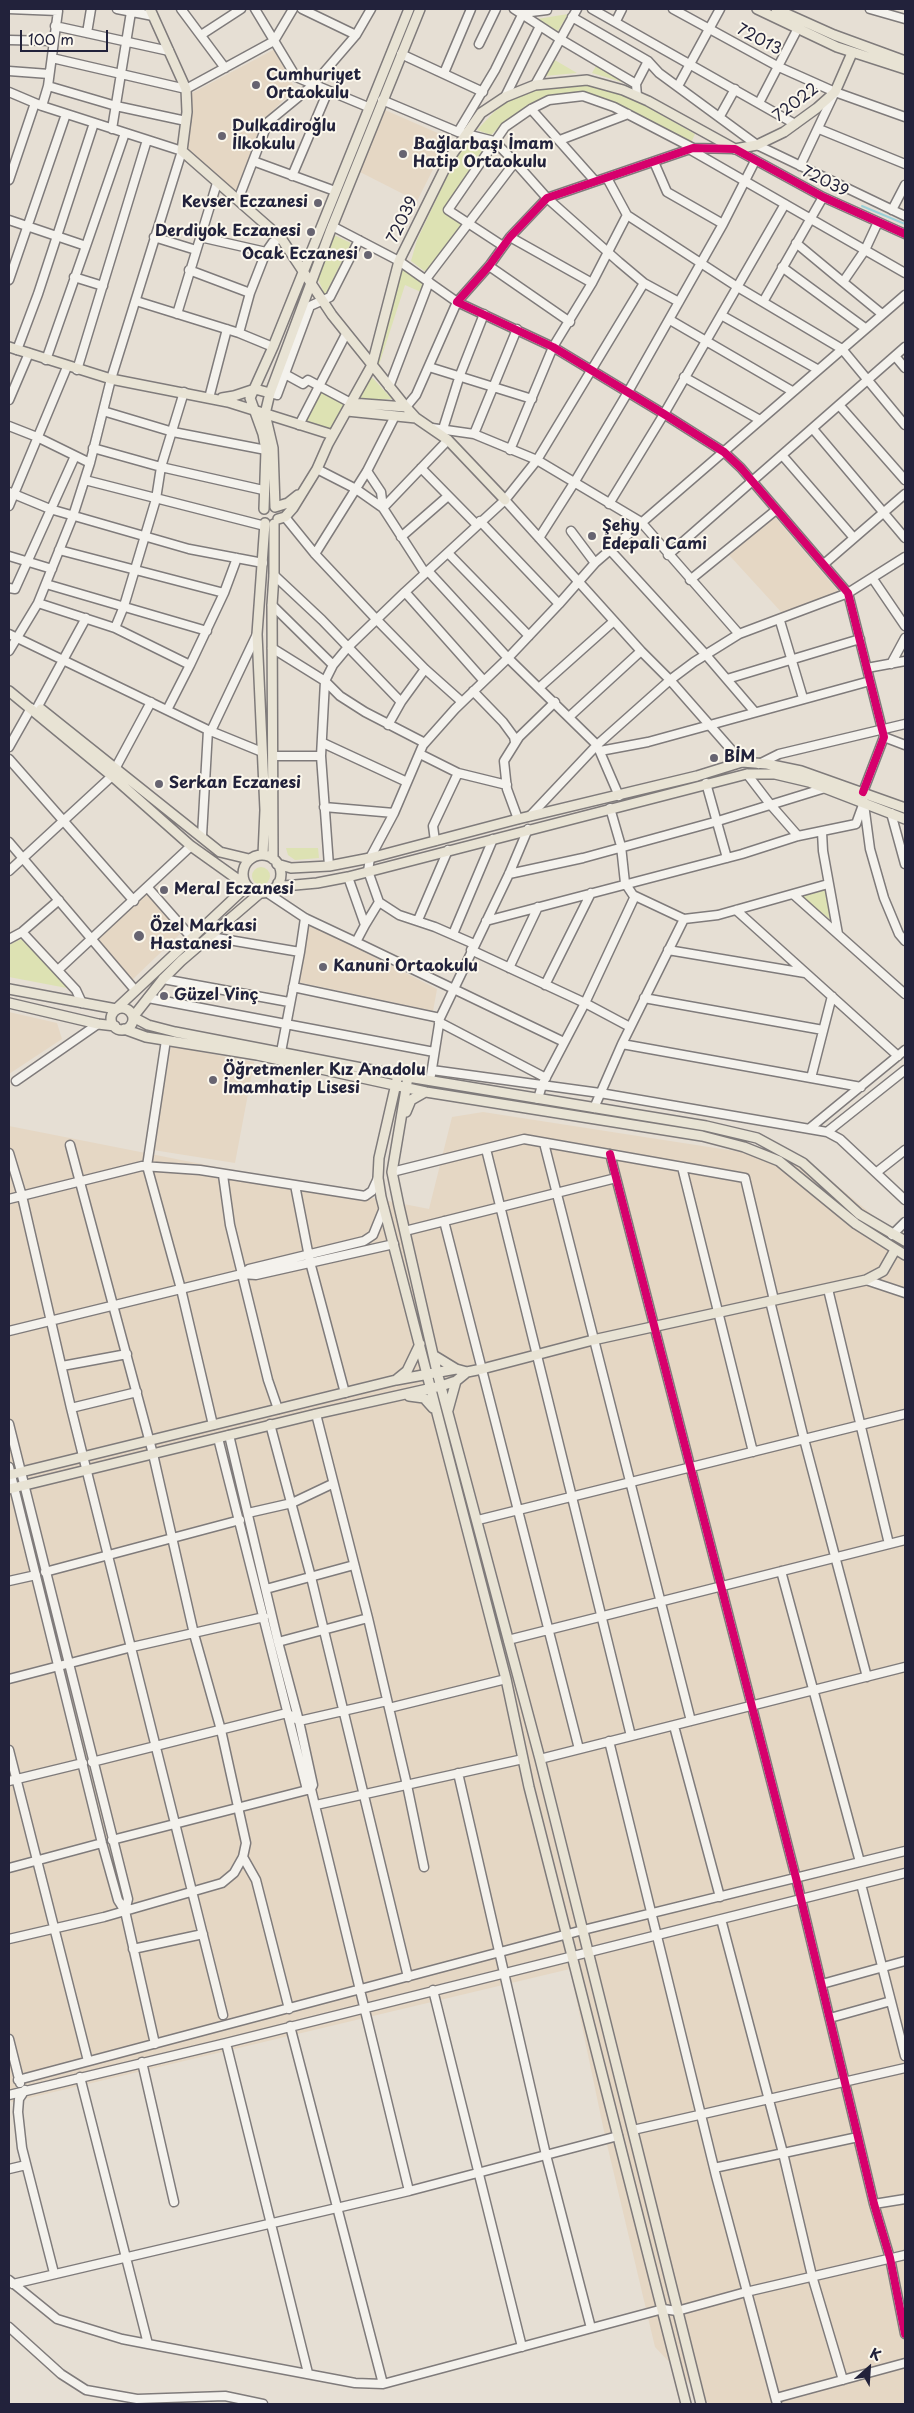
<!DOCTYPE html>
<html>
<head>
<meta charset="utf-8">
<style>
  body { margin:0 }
  #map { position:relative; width:914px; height:2413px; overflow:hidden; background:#e6dfd4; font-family:"Playpen Sans",sans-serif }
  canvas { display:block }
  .frame { position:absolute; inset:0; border:10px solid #22223b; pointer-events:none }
  .north { position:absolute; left:844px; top:2343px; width:50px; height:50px; -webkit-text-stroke:4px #fbf7ec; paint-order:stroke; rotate:26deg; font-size:14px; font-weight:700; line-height:20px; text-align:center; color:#22223b }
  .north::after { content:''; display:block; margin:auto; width:18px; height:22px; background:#22223b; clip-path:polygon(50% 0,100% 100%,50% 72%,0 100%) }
  .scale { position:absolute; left:20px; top:30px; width:88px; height:22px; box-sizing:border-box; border:2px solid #22223b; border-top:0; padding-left:6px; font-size:15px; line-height:18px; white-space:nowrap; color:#22223b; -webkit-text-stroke:4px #fbf7ec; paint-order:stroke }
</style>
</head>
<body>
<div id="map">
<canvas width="914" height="2413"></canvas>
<div class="frame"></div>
<div class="north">K</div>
<div class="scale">100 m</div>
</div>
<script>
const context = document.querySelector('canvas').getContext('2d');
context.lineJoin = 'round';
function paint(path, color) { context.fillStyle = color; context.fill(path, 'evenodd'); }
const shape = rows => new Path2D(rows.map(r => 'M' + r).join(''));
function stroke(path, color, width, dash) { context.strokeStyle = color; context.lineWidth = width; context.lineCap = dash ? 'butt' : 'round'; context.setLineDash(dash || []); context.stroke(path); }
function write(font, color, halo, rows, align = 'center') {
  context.font = font + ' "Playpen Sans",sans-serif'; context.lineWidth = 4; context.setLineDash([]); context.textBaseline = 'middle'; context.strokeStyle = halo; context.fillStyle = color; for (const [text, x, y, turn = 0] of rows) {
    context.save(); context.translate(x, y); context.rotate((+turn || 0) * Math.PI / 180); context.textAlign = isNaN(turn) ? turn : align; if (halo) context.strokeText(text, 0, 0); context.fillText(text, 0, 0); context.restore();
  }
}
const built = shape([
  [275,49,295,89,263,120,236,190,231,191,187,153,192,93],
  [385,110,449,138,417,201,358,171],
  [774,516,838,591,835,597,783,614,729,555],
  [146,892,182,932,132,980,96,940],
  [309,924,437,989,433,1011,298,982],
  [9,1012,57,1023,62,1039,9,1074],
  [171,1046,254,1062,235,1163,153,1150],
  [483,1112,754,1154,791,1163,829,1179,905,1242,905,2404,709,2404,655,2347,605,2136,570,1969,12,2102,9,2099,9,1126,429,1209,452,1117]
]);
const green = shape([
  [568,14,558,31,537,19],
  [553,59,577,73,545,76],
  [596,66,625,83,592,73],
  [552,85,589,85,612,91,637,101,695,134,691,143,688,143,631,111,583,94,529,106,508,119,491,135,477,130,494,112,512,98],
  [471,139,487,146,447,209,463,223,427,273,411,261,417,240,456,158,465,142],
  [334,235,351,243,325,295,317,277],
  [403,269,426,281,421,292,405,285,378,368,374,363],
  [370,375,392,399,358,401],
  [320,390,345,402,330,430,323,430,305,421],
  [286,848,318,848,319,858,295,860,288,855],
  '252 876a9 9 0 1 1 18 0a9 9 0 1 1-18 0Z',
  [825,889,832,921,801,896],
  [21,939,72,989,9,977,9,945]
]);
const stream = shape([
  [862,206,905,224]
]);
const minor = shape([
  [9,9,58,11,48,86,42,106],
  [117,9,153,16],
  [181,9,225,68],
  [255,9,296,77,368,107],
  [302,9,356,35],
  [514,9,560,39,636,84,637,96],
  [592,9,795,124],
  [673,9,779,67,835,92,905,117],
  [870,9,905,19],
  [523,13,547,10],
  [572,17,648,61,659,73,757,145,905,216],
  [616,21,622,9],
  [55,26,169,51],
  [87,33,91,9],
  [201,35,241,9],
  [9,40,53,41],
  [479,44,496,9],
  [401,54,483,92],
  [52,58,186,89,274,41,293,9],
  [9,71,49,74],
  [444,73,471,9],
  [636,84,648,61],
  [535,85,577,9],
  [48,86,116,106,186,121],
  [678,86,720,9],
  [9,92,42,106,182,151,111,379,90,463,73,516,38,603,9,651],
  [505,97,540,26],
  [382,100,458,132,494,141,515,162],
  [759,103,797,30],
  [531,109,595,181],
  [720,116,735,89],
  [112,129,131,12],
  [819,129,905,164],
  [458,132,495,70,523,13,522,9],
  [560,140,628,114],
  [689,149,905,273],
  [253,161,335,191],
  [654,162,667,192,723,224],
  [800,166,834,94],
  [292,176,328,91],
  [607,178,627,215,736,286,842,349,905,425],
  [9,180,35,103],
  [238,200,268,122,313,85,356,35,371,9],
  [892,210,905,185],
  [9,220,86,246,125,133],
  [878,222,865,250,843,282,882,314],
  [332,226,399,261,457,302,416,395,406,407],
  [154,237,196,250],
  [200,237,266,252],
  [510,237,592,283],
  [796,243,843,282],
  [503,246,448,210,505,127,531,109,549,100,583,96,614,107,693,148],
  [489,266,570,322],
  [782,267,865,328],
  [189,270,250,293],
  [74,277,103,286],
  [426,279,515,162,547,198,619,262,644,283,679,302],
  [9,280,66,114],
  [136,301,239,333,273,347],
  [763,302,823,197],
  [177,314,217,183],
  [721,315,817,369],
  [670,320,792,391],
  [239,333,250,293,266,252,273,242,281,238],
  [17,350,38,294,94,123],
  [895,356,905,368],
  [46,360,86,246],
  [429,367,532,399],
  [77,370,147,140],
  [283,373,303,384,308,380,351,403],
  [684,377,760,420],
  [389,387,429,282],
  [184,392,161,467,156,499,124,606,115,628,190,665,224,593],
  [270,393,277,395,310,306,330,297,359,240],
  [209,398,227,329],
  [9,400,29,353],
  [839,405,905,480],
  [103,411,173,432,266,450],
  [299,425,346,334],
  [9,426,37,437,90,463],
  [432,428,474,434,537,460,641,522,739,634],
  [443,429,460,375,484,314],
  [813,429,905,538],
  [474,434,517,329],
  [93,448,161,467,263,490],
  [510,450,553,347,592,283,627,215],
  [782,455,854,538],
  [421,468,476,524],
  [317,469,356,489,383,508,425,573],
  [367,471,381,492,383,508],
  [85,480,265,526],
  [9,492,50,509,189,549,263,563],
  [505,500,641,651,670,680,742,762],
  [609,504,664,414,785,204],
  [9,506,67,367],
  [383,508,448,440],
  [285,517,315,554,377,620,425,669,462,702],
  [480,521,559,604],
  [571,531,595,563],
  [401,537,448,496],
  [539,538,574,483,628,392,723,224,755,161],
  [59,550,224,593,237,558],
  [610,550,706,655,754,711],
  [448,553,529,636],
  [315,554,367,471,395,416],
  [668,555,905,347],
  [9,556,52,569],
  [824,564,905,494],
  [428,571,508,658,597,745,619,796],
  [274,575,322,620,401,702],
  [873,579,905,626],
  [690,580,776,510],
  [46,584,207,631],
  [9,588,15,589,75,456],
  [405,592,484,681],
  [38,603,115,628],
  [272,605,333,665],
  [780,621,803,698],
  [9,634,208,730,262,752],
  [272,648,325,681,340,696,365,712,425,743],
  [891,664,905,638],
  [867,668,905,661],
  [727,679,860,639],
  [540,687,614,621],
  [473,691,503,722,514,737,515,742],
  [38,706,86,618],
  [167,710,190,665],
  [569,717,641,651],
  [388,725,401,702,425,669],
  [211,731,257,634],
  [884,737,905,745],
  [323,743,407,782],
  [9,747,31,708],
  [600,751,648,742,870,681],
  [420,754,458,773,507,785],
  [273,756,321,756],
  [9,759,134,901],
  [759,764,779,754,905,724],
  [115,769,151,702],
  [747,774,770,804,798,836],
  [706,783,727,858],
  [863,792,884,737,848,593,741,468,724,452,664,414,553,347,457,302,489,266,510,237,547,198,693,148,735,149,823,197,905,234],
  [864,804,870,849,884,898,899,934,905,941],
  [324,807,394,813],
  [610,808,621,846,625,883,633,895,684,919,718,915,828,884],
  [891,813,905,864],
  [530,816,597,745,670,680,694,662,739,634,848,593,905,557],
  [518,819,507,789,504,761,519,737,555,702],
  [822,832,823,851,838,934],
  [202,836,208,730],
  [435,841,433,826,458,773],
  [9,842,135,990],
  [329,866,321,756,325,681,333,665,348,647,405,592,505,500,537,460,644,283],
  [9,871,112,776],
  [509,874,583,858,718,821,825,788],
  [148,888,191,937],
  [266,892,305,918,356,942,365,925,348,877],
  [794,895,905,994],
  [736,910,898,1056],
  [418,920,448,850],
  [486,921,742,854,798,836,856,824,864,802],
  [365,925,379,902],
  [22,932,76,990,82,1003],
  [453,934,493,839],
  [211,937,300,952,305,918],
  [9,939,22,932,59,900],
  [356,942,564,1042],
  [474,944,435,927,399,915,379,902,368,871,370,858,394,813,423,745,455,709,508,658,559,604,595,563,905,295],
  [471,950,585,1003,630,1027],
  [668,950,805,973],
  [509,968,538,907],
  [58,970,191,846],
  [163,979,289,1002],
  [545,985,591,893],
  [293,987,440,1018],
  [148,998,434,1052],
  [644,998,823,1030],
  [439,1022,546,1078],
  [166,1040,147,1166,181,1289,213,1425],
  [622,1044,861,1087],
  [281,1052,300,952],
  [432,1070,600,1093,827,1132,840,1139,905,1200],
  [431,1075,440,1018,509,874,528,829],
  [811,1078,832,996],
  [16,1081,98,1024],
  [538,1099,542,1085,585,1003,635,896],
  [594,1108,622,1044,684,919],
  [810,1128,905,1050],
  [827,1132,905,1070],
  [544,1143,691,1721],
  [486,1149,631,1736],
  [9,1153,22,1196,71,1408,223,2015],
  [610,1154,796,1878,874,2204,890,2258,905,2334],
  [682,1167,753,1452],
  [392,1172,524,1139,745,1178,774,1300],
  [877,1172,905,1150],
  [223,1175,230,1225,268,1380,278,1409],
  [295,1185,310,1262,345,1393],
  [9,1199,142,1166,200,1170,365,1196,372,1191,378,1178],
  [444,1221,579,1749],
  [405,1231,616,1178],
  [892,1235,905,1222],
  [242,1274,249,1269,364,1241,373,1235,384,1208],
  [866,1280,905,1293],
  [828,1289,889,1544],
  [770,1301,804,1439,867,1677],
  [9,1331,242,1274,256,1275,394,1244],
  [62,1366,127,1354],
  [71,1408,137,1392],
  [316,1414,368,1618,407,1785,424,1867],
  [9,1424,128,1899,125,1911,155,2044],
  [270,1424,311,1577,408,1977],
  [229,1435,278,1642,299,1721,313,1785,311,1789,409,2191],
  [218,1438,306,1786,311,1789],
  [9,1467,102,1843,118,1900,125,1911],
  [248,1513,292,1503,332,1484],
  [478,1520,905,1414],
  [781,1571,860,1862],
  [45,1572,240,1520],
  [9,1581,36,1575],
  [266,1589,354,1565],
  [508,1640,905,1540],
  [278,1642,368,1618],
  [9,1679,132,1647,264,1617],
  [389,1708,506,1679],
  [674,1726,720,1897],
  [609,1741,716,2176,777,2404],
  [9,1750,88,2061],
  [540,1759,905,1667],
  [92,1762,287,1713,299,1721,387,1701],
  [458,1773,546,2155,591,2328],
  [9,1781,83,1763],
  [316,1805,523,1759],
  [112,1840,311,1789],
  [243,1857,256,1880,289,2009],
  [9,1868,102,1843],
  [861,1884,905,2056],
  [721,1919,783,2153,812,2276,843,2380],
  [9,1939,104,1917,222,1883,234,1873,243,1857,246,1843,221,1730,194,1634,153,1454,70,1145],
  [133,1949,203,1934],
  [822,1984,905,1961],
  [433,1990,522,2347],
  [830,2018,891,2001],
  [290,2026,383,2384],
  [9,2039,20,2083],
  [226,2043,308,2373],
  [142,2062,174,2202],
  [80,2077,148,2344,355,2383,383,2384,663,2309,677,2311,746,2292,905,2255],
  [18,2080,583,1930,905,1851],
  [25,2090,19,2099,18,2112,22,2148,54,2273],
  [9,2095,226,2043,905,1873],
  [633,2130,905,2068],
  [714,2168,858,2137],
  [9,2169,26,2165],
  [874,2204,905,2199],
  [9,2280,57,2319,122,2339,148,2344],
  [13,2284,409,2191,618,2136],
  [9,2327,61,2374,86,2390,137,2399,225,2396,263,2404],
  [776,2398,905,2363]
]);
const major = shape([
  [150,9,186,89,187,112,182,151,281,238,332,315,406,407,416,418,448,440,505,500],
  [757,9,837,47,905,69],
  [776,9,834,35,905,61],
  [9,347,111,379,228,402,333,435],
  [222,398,234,396,255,389,270,393],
  [351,403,406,407],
  [347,411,416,418],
  [298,495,288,503,275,507,273,448,265,414,270,393,330,232,420,9],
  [264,509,266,450,263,434,250,398,273,347,409,9],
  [278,519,285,517,293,508,317,469,328,444,372,365,399,261,451,156,481,113,505,97,535,85,587,80,623,90,648,101,735,149,757,145,784,132,817,108,835,92,852,53],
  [9,691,112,776,191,846,247,886,116,1009,9,989],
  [41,709,220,852,249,859],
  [263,855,265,810,257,634,265,523],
  '243 874a19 19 0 1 1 38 0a19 19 0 1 1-38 0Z',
  [273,859,272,605,274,575,274,524],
  [277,864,291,868,329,866,370,858,518,819,697,776,742,762,767,764,801,771,905,808],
  [278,883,284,886,317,883,348,877,747,774,775,774,809,782,905,819],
  [260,893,181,961,163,979,133,1017,148,1025,175,1032,408,1077,706,1126,757,1138,803,1163,859,1214,905,1241],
  [9,1003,98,1024,115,1026],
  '111 1019a11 11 0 1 1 22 0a11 11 0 1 1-22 0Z',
  [124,1029,146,1037,257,1055,426,1092,702,1136,744,1147,779,1161,856,1224,905,1255],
  [398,1075,379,1158,378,1178,381,1197,506,1679,529,1787,686,2404],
  [408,1077,392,1172,399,1206,437,1372,540,1759,701,2404],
  [406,1112,411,1100,425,1092],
  [433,1355,456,1369],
  [396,1380,407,1371,420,1344],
  [409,1396,424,1398,433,1408],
  [448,1410,456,1381],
  [9,1475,396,1380,456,1369,467,1372,482,1369,593,1340,866,1280,883,1271,895,1250],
  [9,1489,316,1414,441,1386,456,1381,467,1372]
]);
const cycleway = shape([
  [863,792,884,737,848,593,741,468,724,452,664,414,553,347,457,302,489,266,510,237,547,198,693,148,735,149,823,197,905,234],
  [610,1154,796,1878,874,2204,890,2258,905,2334]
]);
const markers = [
  [256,85,5,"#676471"],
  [222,136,5,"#676471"],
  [403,154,5,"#676471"],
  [318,203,5,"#676471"],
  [311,232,5,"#676471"],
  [368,255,5,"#676471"],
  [592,536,5,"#676471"],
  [714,758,5,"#676471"],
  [159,784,5,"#676471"],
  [164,890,5,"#676471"],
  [139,936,6,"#676471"],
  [323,967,5,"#676471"],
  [164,996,5,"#676471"],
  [213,1080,5,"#676471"]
];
const streetNames = [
  ["72013",759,40,28],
  ["72022",796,103,-37],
  ["72039",825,182,26],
  ["72039",403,220,-64]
];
const poiNames = [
  ["Cumhuriyet",266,76],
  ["Ortaokulu",266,94],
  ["Dulkadiroğlu",232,127],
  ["İlkokulu",232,145],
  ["Bağlarbaşı İmam",413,145],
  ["Hatip Ortaokulu",413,163],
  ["Kevser Eczanesi",308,203,"right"],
  ["Derdiyok Eczanesi",301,232,"right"],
  ["Ocak Eczanesi",358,255,"right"],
  ["Şehy",602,527],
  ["Edepali Cami",602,545],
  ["BİM",724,758],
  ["Serkan Eczanesi",169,784],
  ["Meral Eczanesi",174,890],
  ["Özel Markasi",150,927],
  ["Hastanesi",150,945],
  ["Kanuni Ortaokulu",333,967],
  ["Güzel Vinç",174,996],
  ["Öğretmenler Kız Anadolu",223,1071],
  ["İmamhatip Lisesi",223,1089]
];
paint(built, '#e5d7c4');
paint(green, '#dde2b3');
stroke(stream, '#9cd1d9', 2);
stroke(minor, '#7f7b7b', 11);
stroke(major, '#7f7b7b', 12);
stroke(minor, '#f4f2ed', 8);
stroke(major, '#e8e3d4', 9);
stroke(cycleway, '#d6006c', 8);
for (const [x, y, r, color] of markers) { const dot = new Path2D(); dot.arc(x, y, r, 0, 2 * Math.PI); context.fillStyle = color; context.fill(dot); stroke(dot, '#fbf7ec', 2); }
write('16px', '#22223b', '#fbf7ec', streetNames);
write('bold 16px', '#22223b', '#fbf7ec', poiNames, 'left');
</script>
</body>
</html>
